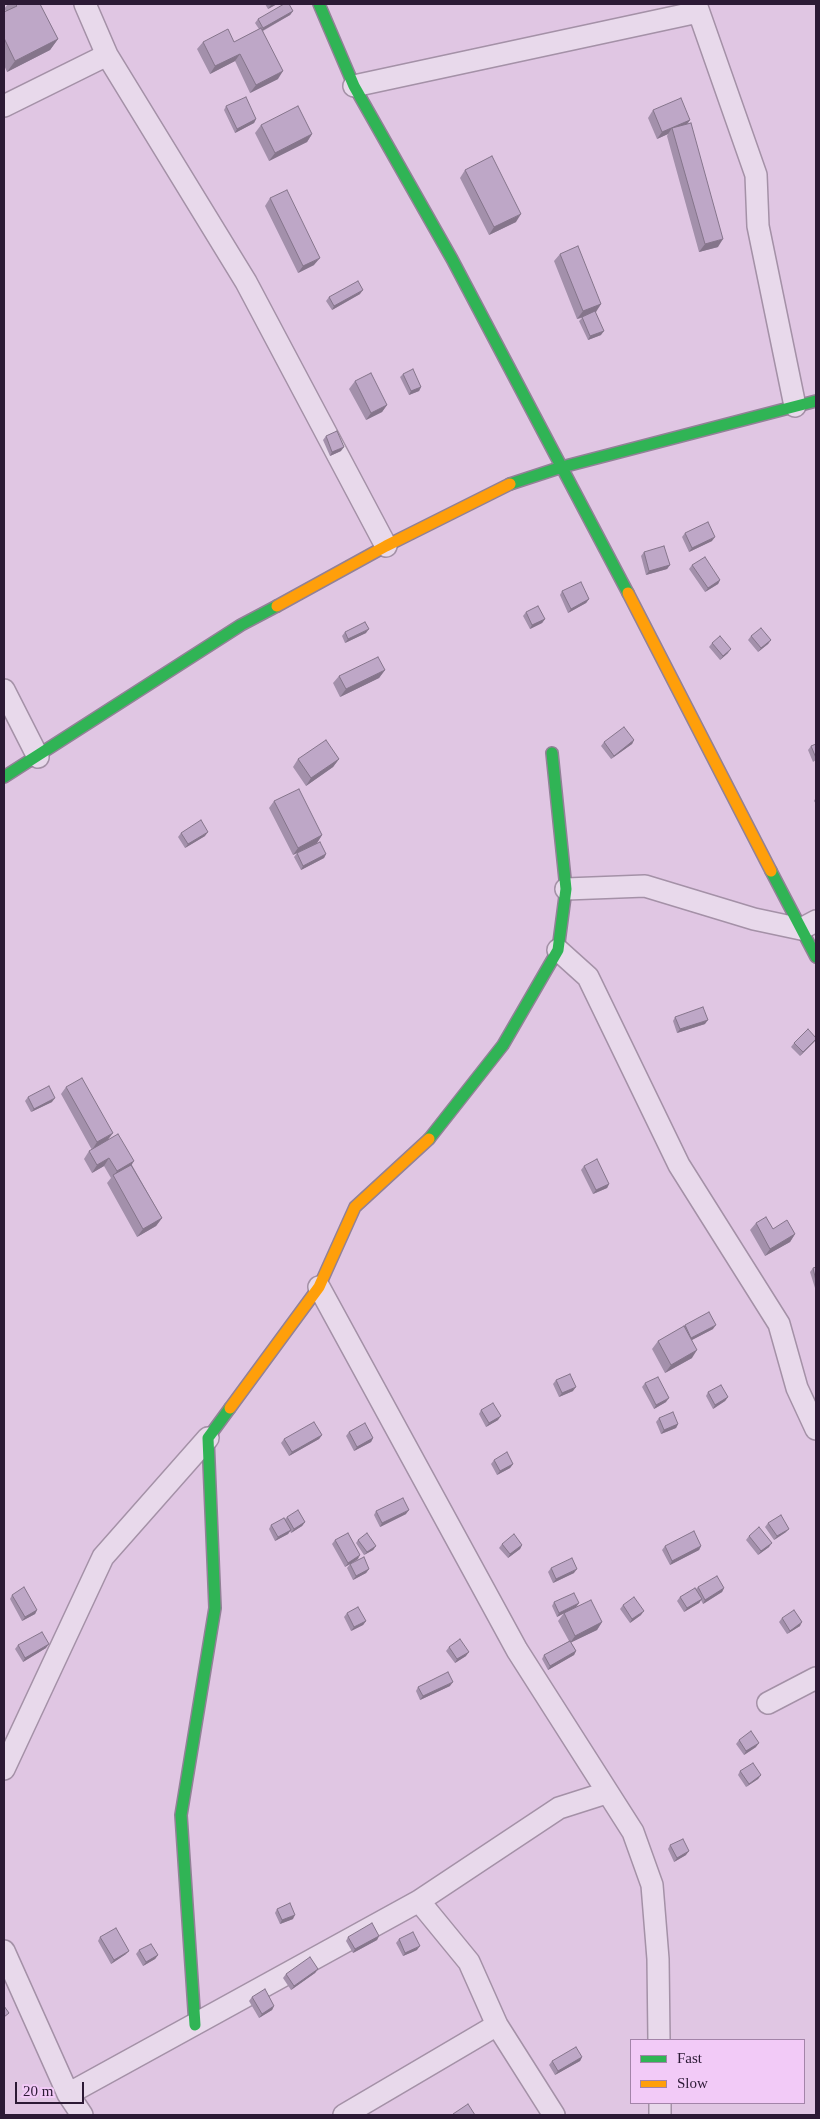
<!DOCTYPE html>
<html>
<head>
<meta charset="utf-8">
<style>
  body { margin:0 }
  #map { position:relative; width:820px; height:2119px; overflow:hidden; background:#e0c6e3; font-family:Georgia,serif }
  canvas { display:block }
  .frame { position:absolute; inset:0; border:5px solid #2c1a35; pointer-events:none }
  .legend { position:absolute; left:630px; top:2039px; width:175px; height:65px; box-sizing:border-box; background:#f2caf7; border:1px solid #a384a9; margin:0; padding:6px 9px; list-style:none; font-size:15px; color:#2c1a35 }
  .legend li { display:flex; align-items:center; gap:10px; height:25px }
  .legend b { width:25px; border:1px solid #a384a9 }
  .scale { position:absolute; left:15px; top:2082px; width:69px; height:22px; box-sizing:border-box; border:2px solid #2c1a35; border-top:0; padding-left:6px; font-size:15px; line-height:18px; white-space:nowrap; color:#2c1a35; -webkit-text-stroke:4px #f2caf7; paint-order:stroke }
</style>
</head>
<body>
<div id="map">
<canvas width="820" height="2119"></canvas>
<div class="frame"></div>
<ul class="legend">
<li><b style="height:6px;background:#30b455"></b>Fast</li>
<li><b style="height:6px;background:#ff9f0a"></b>Slow</li>
</ul>
<div class="scale">20 m</div>
</div>
<script>
const context = document.querySelector('canvas').getContext('2d');
context.lineJoin = 'round';
const shape = rows => new Path2D(rows.map(r => 'M' + r).join(''));
function stroke(path, color, width, dash) { context.strokeStyle = color; context.lineWidth = width; context.lineCap = dash ? 'butt' : 'round'; context.setLineDash(dash || []); context.stroke(path); }
function paint(path, color) { context.fillStyle = color; context.fill(path, 'evenodd'); }
const street = shape([
  [85,4,107,55,246,282,386,546],
  [696,4,756,175,758,226,795,406],
  [354,86,698,12],
  [4,106,107,55],
  [4,690,38,757],
  [566,889,645,886,754,919,801,929,816,921],
  [558,950,588,977,679,1165,779,1324,797,1388,816,1429],
  [319,1287,517,1650,633,1832,652,1885,658,1959,659,2040],
  [768,1703,816,1678],
  [4,1769,103,1557,208,1438],
  [419,1901,469,1962,497,2025,554,2115],
  [4,1951,68,2094,82,2115],
  [68,2094,419,1901,559,1808,606,1793],
  [660,2103,660,2115],
  [344,2115,497,2025]
]);
const fast = shape([
  [319,4,354,86,452,259,628,593],
  [510,484,562,467,816,401],
  [4,777,241,625,277,606],
  [771,871,816,957],
  [429,1139,503,1045,558,950,566,889,552,753],
  [195,2025,181,1815,215,1608,208,1438,230,1408]
]);
const slow = shape([
  [628,593,771,871],
  [277,606,386,546,510,484],
  [230,1408,319,1287,355,1207,429,1139]
]);
const wall = shape([
  [8,4,40,4,58,39,50,50,7,72,4,65,4,12,6,11,4,9],
  [265,4,277,4,268,9],
  [293,11,290,15,263,31,278,79,250,93,235,61,210,74,197,49,203,42,234,42,259,29,255,23,258,19],
  [226,106,256,119,254,123,235,133,224,110],
  [653,110,690,120,687,124,718,247,699,252,667,136,668,134,657,139,648,118],
  [261,125,312,134,307,142,269,161,255,133],
  [465,170,516,222,489,235,460,178],
  [270,198,314,265,298,273,265,206],
  [560,254,601,304,595,312,601,335,588,340,579,321,582,318,577,319,554,261],
  [360,294,332,310,326,301,329,297],
  [403,374,421,387,419,391,409,395,400,377],
  [355,381,387,405,382,412,366,420,349,389],
  [326,436,341,451,330,456,323,440],
  [685,533,712,541,689,552,682,537],
  [644,552,670,565,667,569,646,575,641,556],
  [692,565,720,580,718,584,705,592,689,569],
  [562,591,589,599,586,603,568,613,560,595],
  [526,612,545,619,542,623,530,629,523,616],
  [345,632,366,633,345,643,342,636],
  [751,636,771,640,768,644,758,652,748,640],
  [712,643,728,653,720,660,709,647],
  [385,670,379,678,340,697,333,683,339,676],
  [634,740,632,744,611,759,601,746,604,742],
  [816,744,816,760,813,762,808,750,811,746],
  [298,759,339,759,333,767,306,786,293,767],
  [816,797,816,804,814,801],
  [274,801,322,835,317,843,326,854,324,858,301,870,294,857,297,853,293,855,269,808],
  [181,833,205,836,185,848,178,837],
  [675,1017,705,1024,677,1033,673,1021],
  [816,1040,800,1056,791,1047,794,1043],
  [66,1087,108,1140,132,1165,162,1218,156,1226,137,1237,107,1183,111,1178,104,1166,92,1173,84,1159,89,1151,92,1150,61,1094],
  [28,1097,52,1102,31,1112,25,1101],
  [584,1166,609,1184,607,1188,593,1194,581,1170],
  [756,1223,773,1229,795,1234,790,1242,765,1256,750,1230],
  [816,1267,816,1288,815,1288,810,1272,813,1268],
  [685,1325,713,1329,692,1340,692,1358,665,1373,652,1349,658,1341,683,1327],
  [556,1380,573,1391,559,1397,553,1384],
  [645,1383,666,1402,654,1409,642,1387],
  [708,1392,728,1397,725,1401,713,1409,706,1396],
  [481,1410,498,1420,486,1427,479,1414],
  [659,1418,678,1424,676,1428,661,1434,656,1422],
  [349,1432,373,1438,371,1442,354,1451,346,1436],
  [322,1435,319,1439,289,1456,281,1443,284,1439],
  [494,1460,513,1464,510,1468,497,1475,491,1464],
  [376,1511,406,1514,380,1527,374,1515],
  [287,1517,305,1522,302,1526,291,1533,290,1531,288,1534,275,1541,269,1529,271,1525,285,1519],
  [768,1523,786,1532,774,1540,765,1527],
  [749,1536,769,1547,758,1555,746,1540],
  [335,1540,358,1559,352,1563,369,1569,366,1573,353,1580,347,1568,350,1564,345,1567,332,1544],
  [358,1540,376,1546,373,1550,364,1555,356,1543],
  [502,1544,522,1545,520,1549,508,1558,499,1548],
  [665,1546,701,1546,699,1550,670,1565,662,1550],
  [551,1568,574,1573,553,1583,548,1572],
  [698,1587,724,1588,722,1592,703,1604,701,1600,699,1603,684,1612,677,1601,680,1597,696,1589],
  [12,1595,37,1610,35,1614,22,1621,10,1599],
  [554,1602,579,1603,576,1607,602,1622,597,1630,571,1642,576,1651,574,1655,548,1670,542,1659,544,1655,569,1641,558,1621,564,1613,557,1617,552,1606],
  [623,1605,641,1615,630,1623,620,1609],
  [347,1613,366,1621,363,1625,351,1631,344,1617],
  [782,1618,800,1626,787,1634,779,1622],
  [18,1645,46,1648,23,1662,15,1649],
  [449,1647,466,1656,455,1663,446,1651],
  [450,1686,420,1700,416,1691,418,1687],
  [739,1740,756,1747,744,1755,736,1744],
  [740,1771,761,1775,758,1779,746,1787,738,1775],
  [670,1845,686,1855,674,1862,668,1849],
  [277,1909,293,1919,280,1924,275,1913],
  [379,1936,377,1940,353,1953,346,1941,348,1937],
  [100,1937,126,1954,111,1964,98,1941],
  [399,1939,417,1950,403,1956,396,1943],
  [139,1950,158,1955,155,1959,143,1966,136,1954],
  [318,1969,315,1973,291,1990,283,1978,286,1974],
  [252,1997,274,2006,272,2010,259,2018,249,2001],
  [582,2057,580,2061,555,2075,549,2065,552,2061]
]);
const shadedWall = shape([
  [273,4,277,4,268,9,271,5],
  [293,11,290,15,260,32,263,28],
  [58,39,50,50,7,72,15,61],
  [240,54,235,61,210,74,215,66],
  [283,71,278,79,250,93,256,85],
  [256,119,254,123,235,133,237,129],
  [690,120,685,127,672,128,668,134,657,139,662,132],
  [312,134,307,142,269,161,275,153],
  [521,214,516,222,489,235,494,227],
  [723,239,718,247,699,252,705,244],
  [320,258,314,265,298,273,303,266],
  [363,290,360,294,332,310,334,306],
  [601,304,596,312,577,319,583,311],
  [604,331,601,335,588,340,590,336],
  [421,387,419,391,409,395,411,391],
  [387,405,382,412,366,420,371,413],
  [344,447,341,451,330,456,332,452],
  [715,537,712,541,689,552,692,548],
  [670,565,667,569,646,575,649,571],
  [720,580,718,584,705,592,708,588],
  [589,599,586,603,568,613,571,609],
  [545,619,542,623,530,629,532,625],
  [369,629,366,633,345,643,348,639],
  [771,640,768,644,758,652,761,648],
  [731,649,728,653,720,660,723,656],
  [385,670,379,678,340,697,346,689],
  [634,740,632,744,611,759,614,756],
  [339,759,333,767,306,786,311,778],
  [208,832,205,836,185,848,188,844],
  [322,835,317,843,293,855,298,848],
  [326,854,324,858,301,870,303,866],
  [708,1020,705,1024,677,1033,680,1029],
  [816,1039,814,1042,800,1056,803,1052],
  [55,1098,52,1102,31,1112,34,1109],
  [113,1133,107,1141,92,1150,97,1142],
  [109,1158,104,1166,92,1173,97,1165],
  [134,1161,129,1169,113,1177,117,1171],
  [609,1184,607,1188,593,1194,596,1190],
  [162,1218,156,1226,137,1237,143,1229],
  [795,1234,790,1242,765,1256,770,1249],
  [716,1325,713,1329,688,1342,691,1338],
  [697,1350,692,1358,665,1373,671,1365],
  [576,1387,573,1391,559,1397,562,1393],
  [728,1397,725,1401,713,1409,715,1405],
  [669,1398,666,1402,654,1409,656,1405],
  [501,1416,498,1420,486,1427,489,1423],
  [678,1424,676,1428,661,1434,664,1430],
  [322,1435,319,1439,289,1456,292,1452],
  [373,1438,371,1442,354,1451,357,1447],
  [513,1464,510,1468,497,1475,500,1471],
  [409,1510,406,1514,380,1527,382,1523],
  [305,1522,302,1526,291,1533,294,1529],
  [789,1529,786,1532,774,1540,777,1536],
  [291,1530,288,1534,275,1541,278,1537],
  [772,1543,769,1547,758,1555,761,1551],
  [522,1545,520,1549,508,1558,510,1554],
  [376,1546,373,1550,364,1555,367,1552],
  [701,1546,699,1550,670,1565,672,1561],
  [360,1555,358,1559,345,1567,348,1563],
  [369,1569,366,1573,353,1580,356,1576],
  [577,1569,574,1573,553,1583,556,1579],
  [724,1588,722,1592,703,1604,705,1600],
  [702,1599,699,1603,684,1612,687,1608],
  [579,1603,576,1607,557,1617,559,1613],
  [37,1610,35,1614,22,1621,25,1617],
  [644,1611,641,1615,630,1623,632,1619],
  [366,1621,363,1625,351,1631,354,1627],
  [602,1622,597,1630,570,1643,575,1636],
  [802,1622,800,1626,787,1634,790,1631],
  [49,1644,46,1648,23,1662,25,1658],
  [576,1651,574,1655,548,1670,550,1666],
  [469,1652,466,1656,455,1663,457,1659],
  [453,1682,450,1686,420,1700,423,1696],
  [759,1743,756,1747,744,1755,746,1751],
  [761,1775,758,1779,746,1787,749,1784],
  [689,1851,686,1855,674,1862,677,1858],
  [295,1915,293,1919,280,1924,282,1920],
  [379,1936,377,1940,353,1953,355,1949],
  [420,1946,417,1950,403,1956,405,1953],
  [129,1951,126,1954,111,1964,114,1960],
  [158,1955,155,1959,143,1966,146,1962],
  [318,1969,315,1973,291,1990,294,1986],
  [274,2006,272,2010,259,2018,262,2014],
  [582,2057,580,2061,555,2075,558,2071]
]);
const building = shape([
  [15,4,40,4,58,39,15,61,4,38,4,12,17,6,15,4],
  [284,4,289,4,293,11,263,28,258,19,284,4],
  [261,28,283,71,256,85,240,54,215,66,203,42,228,29,234,42,261,28],
  [246,97,256,119,237,129,226,106,246,97],
  [681,98,690,120,662,132,653,110,681,98],
  [298,106,312,134,275,153,261,125,298,106],
  [691,123,723,239,705,244,672,128,691,123],
  [492,156,521,214,494,227,465,170,492,156],
  [287,190,320,258,303,266,270,198,287,190],
  [578,246,601,304,583,311,560,254,578,246],
  [358,281,363,290,334,306,329,297,358,281],
  [595,311,604,331,590,336,582,317,595,311],
  [413,369,421,387,411,391,403,374,413,369],
  [371,373,387,405,371,413,355,381,371,373],
  [337,431,344,447,332,452,326,436,337,431],
  [708,522,715,537,692,548,685,533,708,522],
  [664,546,670,565,649,571,644,552,664,546],
  [705,557,720,580,708,588,692,565,705,557],
  [581,582,589,599,571,609,562,591,581,582],
  [538,606,545,619,532,625,526,612,538,606],
  [365,622,369,629,348,639,345,632,365,622],
  [761,628,771,640,761,648,751,636,761,628],
  [720,636,731,649,723,656,712,643,720,636],
  [378,657,385,670,346,689,339,676,378,657],
  [624,727,634,740,614,756,604,742,624,727],
  [326,740,339,759,311,778,298,759,326,740],
  [816,744,816,758,811,746,816,744],
  [299,789,322,835,298,848,274,801,299,789],
  [201,820,208,832,188,844,181,833,201,820],
  [320,842,326,854,303,866,297,853,320,842],
  [703,1007,708,1020,680,1029,675,1017,703,1007],
  [808,1029,816,1038,816,1039,803,1052,794,1043,808,1029],
  [82,1078,113,1133,97,1142,66,1087,82,1078],
  [49,1086,55,1098,34,1109,28,1097,49,1086],
  [118,1134,134,1161,117,1171,109,1158,97,1165,89,1151,118,1134],
  [597,1159,609,1184,596,1190,584,1166,597,1159],
  [131,1165,162,1218,143,1229,113,1175,131,1165],
  [766,1217,773,1229,787,1220,795,1234,770,1249,756,1223,766,1217],
  [816,1267,816,1281,813,1268,816,1267],
  [709,1312,716,1325,691,1338,685,1325,709,1312],
  [684,1326,697,1350,671,1365,658,1341,684,1326],
  [570,1374,576,1387,562,1393,556,1380,570,1374],
  [658,1377,669,1398,656,1405,645,1383,658,1377],
  [721,1385,728,1397,715,1405,708,1392,721,1385],
  [493,1403,501,1416,489,1423,481,1410,493,1403],
  [673,1412,678,1424,664,1430,659,1418,673,1412],
  [314,1422,322,1435,292,1452,284,1439,314,1422],
  [365,1423,373,1438,357,1447,349,1432,365,1423],
  [507,1452,513,1464,500,1471,494,1460,507,1452],
  [403,1498,409,1510,382,1523,376,1511,403,1498],
  [298,1510,305,1522,294,1529,287,1517,298,1510],
  [781,1515,789,1529,777,1536,768,1523,781,1515],
  [284,1518,291,1530,278,1537,271,1525,284,1518],
  [759,1527,772,1543,761,1551,749,1536,759,1527],
  [694,1531,701,1546,672,1561,665,1546,694,1531],
  [348,1533,360,1555,348,1563,335,1540,348,1533],
  [367,1533,376,1546,367,1552,358,1540,367,1533],
  [514,1534,522,1545,510,1554,502,1544,514,1534],
  [364,1557,369,1569,356,1576,350,1564,364,1557],
  [572,1558,577,1569,556,1579,551,1568,572,1558],
  [717,1576,724,1588,705,1600,698,1587,717,1576],
  [24,1587,37,1610,25,1617,12,1595,24,1587],
  [695,1588,702,1599,687,1608,680,1597,695,1588],
  [574,1593,579,1603,559,1613,554,1602,574,1593],
  [634,1597,644,1611,632,1619,623,1605,634,1597],
  [591,1600,602,1622,575,1636,564,1613,591,1600],
  [358,1607,366,1621,354,1627,347,1613,358,1607],
  [794,1610,802,1622,790,1631,782,1618,794,1610],
  [42,1632,49,1644,25,1658,18,1645,42,1632],
  [460,1639,469,1652,457,1659,449,1647,460,1639],
  [570,1641,576,1651,550,1666,544,1655,570,1641],
  [448,1672,453,1682,423,1696,418,1687,448,1672],
  [751,1731,759,1743,746,1751,739,1740,751,1731],
  [753,1763,761,1775,749,1784,740,1771,753,1763],
  [683,1839,689,1851,677,1858,670,1845,683,1839],
  [290,1903,295,1915,282,1920,277,1909,290,1903],
  [372,1923,379,1936,355,1949,348,1937,372,1923],
  [116,1928,129,1951,114,1960,100,1937,116,1928],
  [413,1932,420,1946,405,1953,399,1939,413,1932],
  [151,1944,158,1955,146,1962,139,1950,151,1944],
  [310,1957,318,1969,294,1986,286,1974,310,1957],
  [265,1989,274,2006,262,2014,252,1997,265,1989],
  [4,2006,9,2013,4,2017,4,2006],
  [576,2047,582,2057,558,2071,552,2061,576,2047],
  [468,2104,475,2115,453,2115,453,2114,468,2104]
]);
stroke(street, '#a491a7', 24);
stroke(fast, '#928197', 14);
stroke(slow, '#928197', 14);
stroke(street, '#e8d9eb', 21);
stroke(fast, '#30b455', 11);
stroke(slow, '#ff9f0a', 11);
paint(wall, '#a390ab');
paint(shadedWall, '#85758b');
paint(building, '#bea7c7');
stroke(building, '#85758b', 1);
</script>
</body>
</html>
